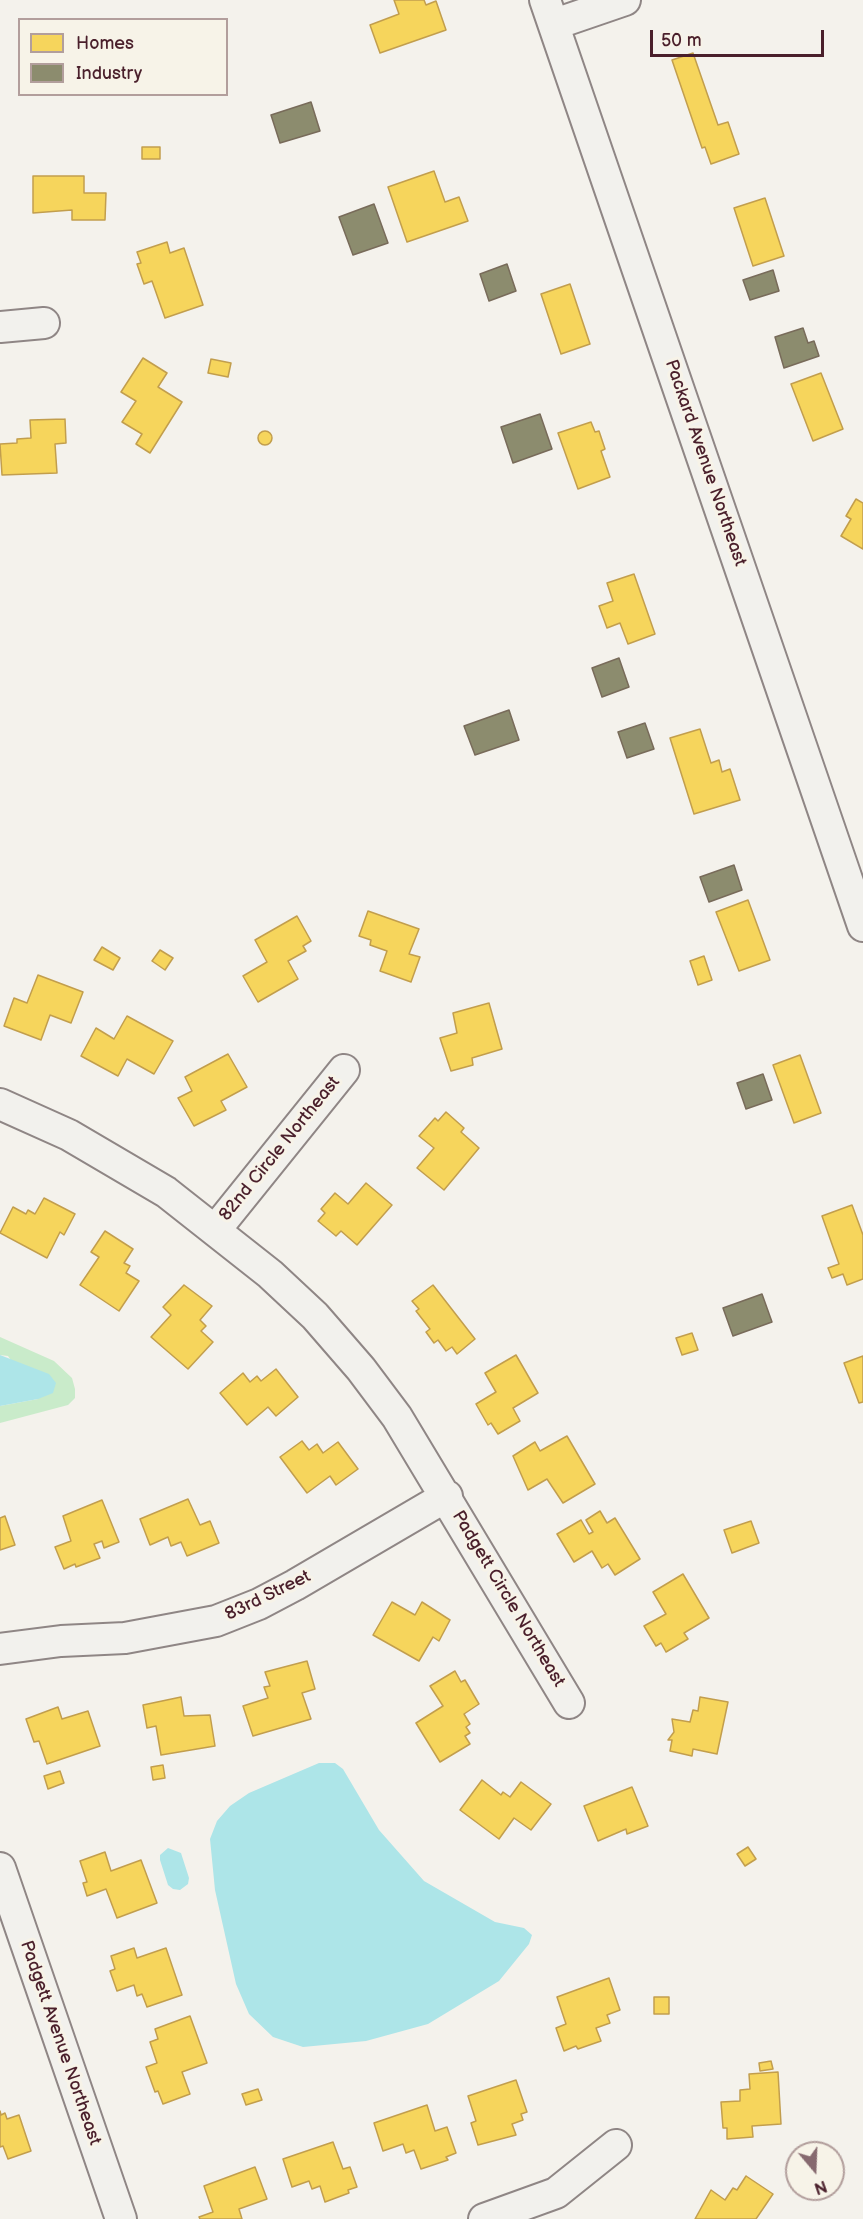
<!DOCTYPE html>
<html>
<head>
<meta charset="utf-8">
<style>
  body { margin:0 }
  #map { position:relative; width:863px; height:2219px; overflow:hidden; background:#f4f2ec; font-family:"Balsamiq Sans",sans-serif }
  canvas { display:block }
  .legend { position:absolute; left:18px; top:18px; width:210px; height:78px; box-sizing:border-box; background:#f7f3e8; border:2px solid #b29e9c; margin:0; padding:8px 10px; list-style:none; font-size:18px; color:#4a1f2b }
  .legend li { display:flex; align-items:center; gap:12px; height:30px }
  .legend b { width:30px; border:2px solid #b29e9c }
  .north { position:absolute; left:785px; top:2141px; width:60px; height:60px; box-sizing:border-box; background:#f7f3e8; border:2px solid #b29e9c; border-radius:50%; rotate:161deg; font-size:16px; font-weight:700; line-height:24px; text-align:center; color:#4a1f2b }
  .north::after { content:''; display:block; margin:auto; width:21px; height:27px; background:#86696f; clip-path:polygon(50% 0,100% 100%,50% 72%,0 100%) }
  .scale { position:absolute; left:650px; top:30px; width:174px; height:27px; box-sizing:border-box; border:3px solid #4a1f2b; border-top:0; padding-left:8px; font-size:18px; line-height:21px; white-space:nowrap; color:#4a1f2b; -webkit-text-stroke:4px #f7f3e8; paint-order:stroke }
</style>
</head>
<body>
<div id="map">
<canvas width="863" height="2219"></canvas>
<ul class="legend">
<li><b style="height:16px;background:#f6d55c"></b>Homes</li>
<li><b style="height:16px;background:#8c8c6e"></b>Industry</li>
</ul>
<div class="north">N</div>
<div class="scale">50 m</div>
</div>
<script>
const context = document.querySelector('canvas').getContext('2d');
context.lineJoin = 'round';
function paint(path, color) { context.fillStyle = color; context.fill(path, 'evenodd'); }
const shape = rows => new Path2D(rows.map(r => 'M' + r).join(''));
function stroke(path, color, width, dash) { context.strokeStyle = color; context.lineWidth = width; context.lineCap = dash ? 'butt' : 'round'; context.setLineDash(dash || []); context.stroke(path); }
function write(font, color, halo, rows, align = 'center') {
  context.font = font + ' "Balsamiq Sans",sans-serif'; context.lineWidth = 6; context.setLineDash([]); context.textBaseline = 'middle'; context.strokeStyle = halo; context.fillStyle = color; for (const [text, x, y, turn = 0] of rows) {
    context.save(); context.translate(x, y); context.rotate((+turn || 0) * Math.PI / 180); context.textAlign = isNaN(turn) ? turn : align; if (halo) context.strokeText(text, 0, 0); context.fillText(text, 0, 0); context.restore();
  }
}
const green = shape([
  [0,1337,54,1361,72,1378,75,1389,75,1398,68,1405,0,1423,0,1406,38,1399,8,1356,0,1355]
]);
const water = shape([
  [0,1355,49,1374,56,1383,53,1393,38,1399,0,1406],
  [319,1763,335,1763,343,1769,379,1830,424,1881,495,1922,524,1928,532,1935,529,1944,499,1981,428,2024,366,2041,303,2047,273,2037,249,2014,236,1984,215,1890,210,1839,217,1821,230,1806,249,1793],
  [168,1848,181,1853,189,1878,188,1884,180,1890,173,1889,168,1885,160,1860,160,1855]
]);
const homes = shape([
  [394,0,424,0,426,5,436,1,446,30,380,53,370,25,399,14,394,0],
  [693,53,718,125,728,122,739,154,711,164,705,147,702,148,672,60,693,53],
  [142,147,160,147,160,159,142,159,142,147],
  [434,171,445,202,459,197,468,221,407,242,388,187,434,171],
  [33,176,84,176,84,193,106,193,105,220,72,220,72,210,33,213,33,176],
  [765,198,784,256,753,266,734,208,765,198],
  [167,242,170,253,184,248,203,305,165,318,152,281,144,284,137,264,141,263,137,252,167,242],
  [570,284,590,344,561,354,541,294,570,284],
  [143,358,167,373,158,387,182,402,150,453,136,444,142,434,122,422,136,401,121,392,143,358],
  [211,359,231,363,228,377,208,373,211,359],
  [821,373,843,429,813,441,791,384,821,373],
  [65,419,66,443,55,444,57,473,2,475,0,444,17,443,17,439,31,438,30,420,65,419],
  [591,422,595,432,599,431,605,449,601,451,610,477,578,489,558,433,591,422],
  '258 438a7 7 0 1 1 14 0a7 7 0 1 1-14 0Z',
  [856,499,863,503,863,549,841,536,851,519,846,516,856,499],
  [634,574,655,634,628,644,620,623,607,628,599,606,613,601,607,583,634,574],
  [700,729,711,763,719,760,722,772,730,769,740,800,694,814,670,738,700,729],
  [748,900,770,960,739,971,716,912,748,900],
  [368,911,419,929,409,954,420,957,411,982,380,971,387,951,370,945,371,940,359,936,368,911],
  [297,916,311,941,303,946,306,951,288,961,298,979,258,1002,243,976,267,962,255,940,297,916],
  [102,947,120,958,113,970,94,960,102,947],
  [160,950,173,958,165,970,152,961,160,950],
  [704,956,712,980,698,985,690,961,704,956],
  [38,975,83,992,71,1023,50,1015,41,1040,4,1026,14,998,27,1003,38,975],
  [489,1003,502,1049,472,1058,473,1065,451,1071,440,1038,457,1033,453,1013,489,1003],
  [127,1016,173,1041,154,1074,127,1059,118,1076,81,1056,96,1028,114,1039,127,1016],
  [228,1054,247,1087,221,1101,226,1110,194,1126,178,1098,192,1091,185,1077,228,1054],
  [800,1055,821,1113,794,1123,773,1065,800,1055],
  [446,1112,464,1128,461,1132,479,1148,444,1190,417,1168,434,1148,419,1136,435,1118,438,1121,446,1112],
  [366,1183,392,1205,357,1245,341,1231,336,1236,318,1221,325,1213,321,1209,335,1193,348,1204,366,1183],
  [44,1198,75,1214,64,1235,60,1232,47,1258,0,1233,13,1207,26,1214,28,1210,35,1214,44,1198],
  [852,1205,863,1235,863,1279,847,1285,843,1274,832,1278,828,1268,839,1264,822,1216,852,1205],
  [105,1231,133,1249,124,1263,130,1266,126,1273,139,1281,119,1311,80,1285,99,1257,91,1252,105,1231],
  [184,1285,212,1306,200,1320,206,1326,201,1331,213,1342,188,1369,151,1337,171,1315,163,1307,184,1285],
  [433,1285,475,1339,457,1354,452,1347,446,1351,438,1340,434,1343,426,1332,430,1329,416,1311,419,1309,412,1301,433,1285],
  [692,1333,698,1350,682,1355,676,1338,692,1333],
  [516,1355,538,1393,513,1408,520,1421,498,1434,491,1423,488,1425,476,1404,496,1392,485,1373,516,1355],
  [863,1356,863,1402,859,1403,844,1363,863,1356],
  [276,1369,298,1397,276,1416,268,1407,247,1425,220,1393,243,1373,250,1382,257,1376,261,1381,276,1369],
  [567,1436,595,1484,563,1503,547,1479,528,1490,513,1456,535,1442,540,1451,567,1436],
  [302,1441,309,1450,317,1444,323,1453,338,1442,358,1469,336,1485,330,1476,307,1493,280,1457,302,1441],
  [188,1499,200,1525,210,1521,219,1543,187,1556,181,1542,171,1546,168,1537,150,1545,140,1519,188,1499],
  [102,1500,119,1542,104,1548,102,1541,94,1544,100,1558,76,1567,75,1564,64,1569,55,1547,71,1541,63,1516,102,1500],
  [600,1511,607,1523,615,1518,640,1559,615,1575,608,1564,602,1568,592,1551,574,1562,557,1534,581,1520,589,1534,593,1532,586,1520,600,1511],
  [5,1516,15,1545,0,1550,0,1518,5,1516],
  [751,1521,759,1543,732,1553,724,1530,751,1521],
  [683,1574,709,1618,684,1633,688,1639,666,1652,661,1643,656,1646,644,1626,666,1614,653,1592,683,1574],
  [392,1602,415,1615,422,1602,450,1620,439,1641,433,1637,419,1661,373,1635,392,1602],
  [307,1661,315,1689,302,1693,311,1719,253,1736,243,1706,268,1698,264,1687,270,1686,265,1672,307,1661],
  [455,1671,461,1682,465,1680,479,1704,464,1714,470,1724,466,1727,470,1733,465,1736,470,1744,440,1762,416,1723,443,1706,430,1686,455,1671],
  [181,1697,184,1716,210,1715,215,1746,161,1755,156,1726,147,1728,143,1705,181,1697],
  [700,1697,728,1702,717,1754,693,1749,692,1756,670,1751,672,1740,668,1740,674,1732,672,1719,690,1722,693,1710,698,1711,700,1697],
  [58,1707,62,1719,88,1711,100,1746,47,1764,39,1741,34,1742,26,1719,58,1707],
  [163,1765,165,1778,153,1780,151,1767,163,1765],
  [60,1771,64,1783,48,1789,44,1776,60,1771],
  [482,1780,501,1795,503,1792,510,1797,521,1782,551,1804,531,1830,514,1818,499,1839,460,1810,482,1780],
  [632,1787,648,1826,627,1834,626,1829,598,1841,584,1806,632,1787],
  [748,1847,756,1859,745,1866,737,1854,748,1847],
  [105,1852,111,1871,141,1860,157,1903,117,1918,106,1889,87,1896,83,1883,87,1882,80,1861,105,1852],
  [134,1948,137,1958,166,1948,182,1995,147,2007,142,1994,137,1996,134,1985,117,1991,110,1971,115,1969,111,1956,134,1948],
  [609,1978,620,2010,607,2015,610,2023,596,2028,601,2041,578,2049,576,2046,564,2051,556,2028,566,2024,557,1997,609,1978],
  [654,1997,669,1997,669,2014,654,2014,654,1997],
  [190,2016,207,2063,182,2072,190,2094,163,2104,158,2091,155,2092,146,2067,157,2063,150,2042,158,2039,155,2029,190,2016],
  [771,2061,773,2069,760,2071,759,2063,771,2061],
  [778,2072,781,2124,752,2126,753,2137,727,2139,727,2128,723,2128,721,2102,740,2101,740,2090,750,2089,749,2074,778,2072],
  [516,2080,527,2112,521,2114,523,2120,512,2124,516,2135,478,2145,471,2123,476,2121,468,2096,516,2080],
  [258,2089,262,2100,246,2105,242,2094,258,2089],
  [427,2105,435,2131,447,2127,456,2153,446,2157,448,2160,421,2169,414,2150,406,2153,403,2144,383,2151,374,2123,427,2105],
  [0,2111,1,2115,5,2113,7,2119,19,2115,31,2151,8,2159,3,2146,0,2147,0,2111],
  [333,2142,343,2169,350,2167,357,2187,348,2190,349,2193,325,2202,320,2186,312,2189,309,2181,292,2187,283,2159,333,2142],
  [255,2167,267,2199,239,2209,242,2219,200,2219,199,2217,213,2212,204,2186,255,2167],
  [746,2176,773,2194,756,2219,695,2219,711,2190,725,2200,733,2188,737,2190,746,2176]
]);
const industry = shape([
  [311,102,320,131,280,143,271,115,311,102],
  [374,204,388,243,353,255,339,217,374,204],
  [507,264,516,291,489,301,480,274,507,264],
  [773,270,779,291,750,300,743,280,773,270],
  [803,328,808,343,814,341,819,356,784,368,775,337,803,328],
  [540,414,552,449,513,463,501,427,540,414],
  [619,658,629,687,602,697,592,668,619,658],
  [509,710,519,740,475,755,464,726,509,710],
  [645,723,654,749,627,758,618,732,645,723],
  [734,865,742,890,709,902,700,877,734,865],
  [763,1074,772,1100,746,1109,737,1083,763,1074],
  [762,1294,772,1322,733,1336,723,1308,762,1294]
]);
const minor = shape([
  [545,0,863,926],
  [555,24,625,0],
  [0,327,44,323],
  [0,1104,69,1135,166,1192,270,1274,315,1316,361,1369,397,1417,569,1703],
  [216,1229,344,1070],
  [0,1649,61,1641,125,1638,216,1621,259,1604,295,1585,447,1496],
  [0,1868,121,2219],
  [484,2219,556,2193,616,2145]
]);
const streetNames = [
  ["Packard Avenue Northeast",705,463,71],
  ["82nd Circle Northeast",280,1149,-51],
  ["83rd Street",268,1596,-26],
  ["Padgett Circle Northeast",508,1599,59],
  ["Padgett Avenue Northeast",60,2043,71]
];
paint(green, '#c9ebca');
paint(water, '#ade5e8');
paint(homes, '#f6d55c');
stroke(homes, '#c29e4d', 1.5);
paint(industry, '#8c8c6e');
stroke(industry, '#786b5a', 1.5);
stroke(minor, '#8f8685', 34);
stroke(minor, '#f2f1ed', 30);
write('18px', '#4a1f2b', '#f7f3e8', streetNames);
</script>
</body>
</html>
